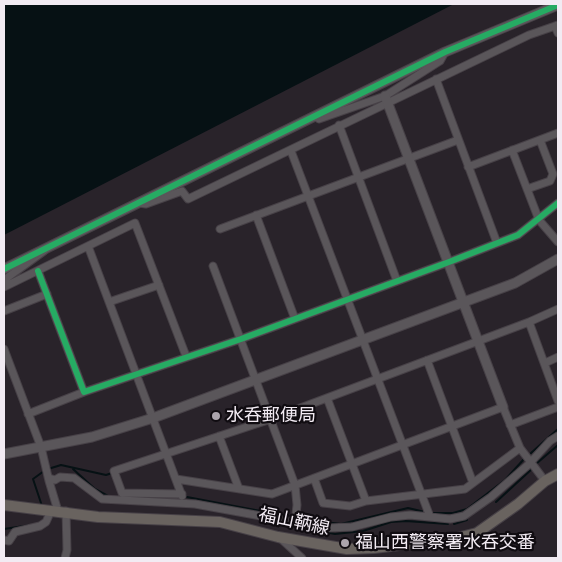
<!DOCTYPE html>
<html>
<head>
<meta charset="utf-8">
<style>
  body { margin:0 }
  #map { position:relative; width:562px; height:562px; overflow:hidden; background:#29232a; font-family:Rubik,sans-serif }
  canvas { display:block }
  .frame { position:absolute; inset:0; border:5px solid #f2ebf3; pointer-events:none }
</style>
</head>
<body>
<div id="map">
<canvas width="562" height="562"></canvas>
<div class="frame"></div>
</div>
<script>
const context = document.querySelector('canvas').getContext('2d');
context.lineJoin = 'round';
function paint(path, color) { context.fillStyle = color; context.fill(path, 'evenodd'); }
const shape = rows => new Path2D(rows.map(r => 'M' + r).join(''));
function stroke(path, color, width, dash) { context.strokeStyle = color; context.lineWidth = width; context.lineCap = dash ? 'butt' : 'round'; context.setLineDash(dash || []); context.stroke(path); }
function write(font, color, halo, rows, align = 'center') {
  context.font = font + ' Rubik,"Noto Sans JP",sans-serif'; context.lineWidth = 4.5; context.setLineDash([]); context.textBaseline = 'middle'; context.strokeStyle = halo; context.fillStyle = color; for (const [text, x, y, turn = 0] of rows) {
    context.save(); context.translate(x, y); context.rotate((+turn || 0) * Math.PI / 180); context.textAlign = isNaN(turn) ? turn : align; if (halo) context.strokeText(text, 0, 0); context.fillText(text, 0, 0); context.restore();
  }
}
const water = shape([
  [4,4,454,4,4,235]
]);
const stream = shape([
  [531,453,558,429],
  [536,464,558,445],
  [48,469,61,465,106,475,112,473],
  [73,469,95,489,108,496],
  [133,497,163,497],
  [187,497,292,517],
  [496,502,533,468],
  [42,506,33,479,44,471],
  [433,513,453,513,467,509,505,480,524,459],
  [300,519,341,524,408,508,425,512],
  [283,524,335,534,363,531,391,522,406,521,448,524],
  [454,524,467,520],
  [4,529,31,525]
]);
const minor = shape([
  [555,26,558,33],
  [436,79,497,243],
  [314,116,319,119,385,96,440,61,445,52],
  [339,125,397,281],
  [512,150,539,220,558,242],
  [291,151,429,514],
  [468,167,558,133],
  [527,189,550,181,553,174,540,140],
  [139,203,146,204,182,191,188,199,529,35,558,25],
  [256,215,295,319],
  [220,229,458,140],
  [88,246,182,496],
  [213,266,295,485,297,505,295,522],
  [38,271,84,392,241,339,449,262,518,235,558,203],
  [4,280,44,251],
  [4,287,135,223,186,356],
  [109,302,159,285],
  [4,311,47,294],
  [529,322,558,401],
  [4,349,41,447,49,481,58,511],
  [427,360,473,483],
  [545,363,558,357],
  [327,398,366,501],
  [28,414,84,392],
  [510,425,558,407],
  [219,436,239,489],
  [49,478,55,480,60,477,74,478,102,499,195,504,327,528,352,527,391,517,410,515,450,519,464,516,491,497,528,465,550,441,558,436],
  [314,478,323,503,350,506,366,501,465,489,520,448],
  [176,479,272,494,503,407,520,448,545,481],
  [182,494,122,493,114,471,271,419,529,322,558,309],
  [280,538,302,558],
  [4,540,9,541,15,532,40,526,46,522,51,511],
  [65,558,67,550,66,511]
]);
const tertiary = shape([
  [385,96,503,407],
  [4,269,445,52,558,5],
  [4,454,92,437,153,418,515,283,558,259]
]);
const primary = shape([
  [4,505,98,517,220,522,278,537,347,549,374,548,457,538,477,533,518,504,545,481,558,474]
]);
const cycleway = shape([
  [4,269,445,52,558,5],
  [38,271,84,392,241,339,449,262,518,235,558,203]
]);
const markers = [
  [216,416,5,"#aca5ad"],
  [345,543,5,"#aca5ad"]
];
const poiNames = [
  ["水呑郵便局",226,416],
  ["福山西警察署水呑交番",355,543]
];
const streetNames = [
  ["福山鞆線",294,522,12]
];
paint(water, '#061114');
stroke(stream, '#061114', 2);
stroke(minor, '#474147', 9);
stroke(tertiary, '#474147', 11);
stroke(primary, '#474147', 12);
stroke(minor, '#5a565a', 7);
stroke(tertiary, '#5a565a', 9);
stroke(primary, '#69635f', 10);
stroke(cycleway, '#26ab63', 6);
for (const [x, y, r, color] of markers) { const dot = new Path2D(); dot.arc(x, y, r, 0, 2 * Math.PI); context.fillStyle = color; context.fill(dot); stroke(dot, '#100c11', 2); }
write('18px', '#f2ebf3', '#100c11', poiNames, 'left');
write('18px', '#f2ebf3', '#100c11', streetNames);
</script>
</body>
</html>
